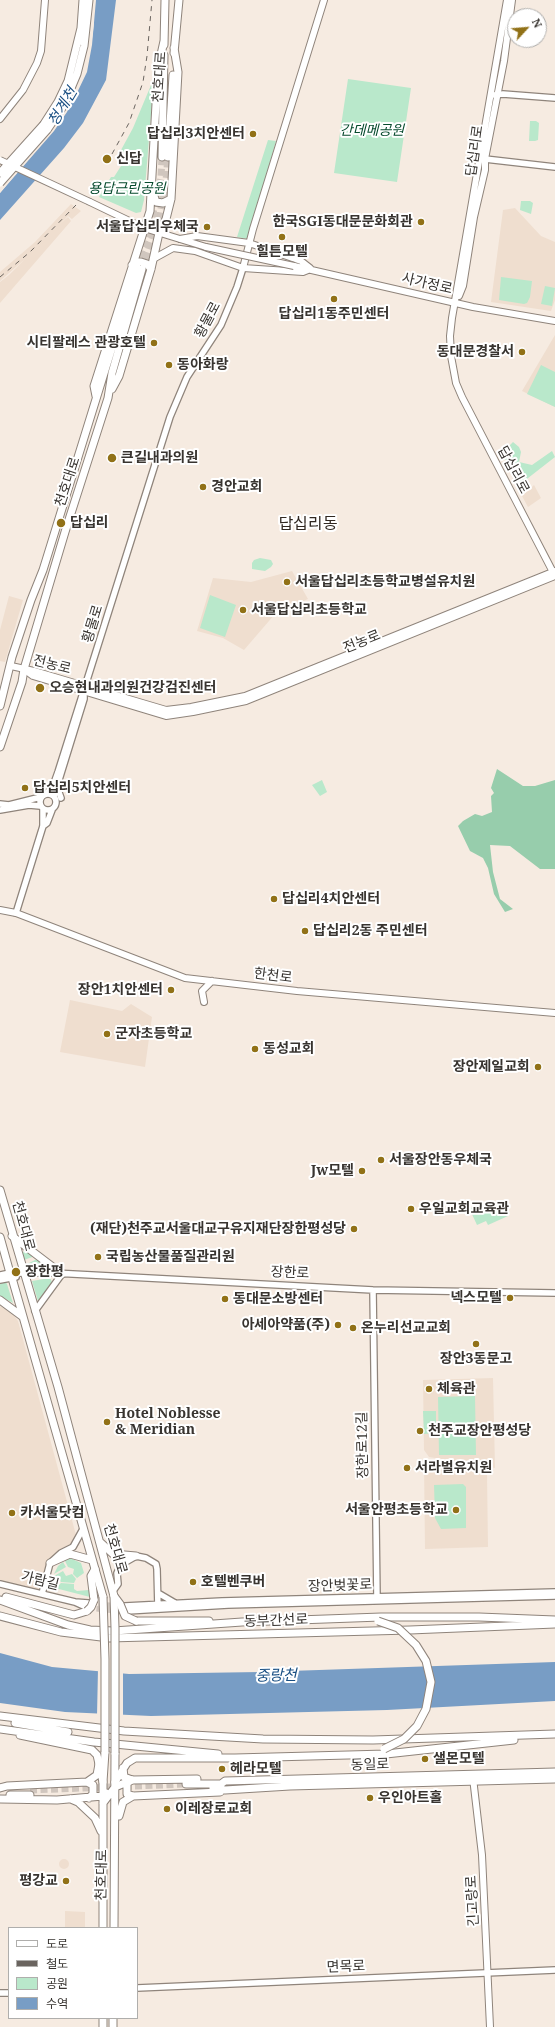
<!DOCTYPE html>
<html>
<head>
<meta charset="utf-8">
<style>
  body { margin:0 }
  #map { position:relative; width:555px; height:2027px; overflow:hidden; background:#f6ebe1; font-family:"Noto Serif","Noto Sans KR",serif }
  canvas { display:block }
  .legend { position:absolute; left:8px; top:1927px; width:130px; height:92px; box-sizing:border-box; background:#fff; border:1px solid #afaeac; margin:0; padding:5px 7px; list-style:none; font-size:12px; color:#383430 }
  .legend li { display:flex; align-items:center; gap:8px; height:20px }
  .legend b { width:20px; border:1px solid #afaeac }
  .north { position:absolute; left:507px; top:8px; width:40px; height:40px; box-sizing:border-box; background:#fff; border:1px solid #afaeac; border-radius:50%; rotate:64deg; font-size:11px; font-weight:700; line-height:16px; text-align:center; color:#383430 }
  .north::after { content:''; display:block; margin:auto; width:14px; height:18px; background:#917117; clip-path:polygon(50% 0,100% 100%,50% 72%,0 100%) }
</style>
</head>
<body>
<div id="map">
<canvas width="555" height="2027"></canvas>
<ul class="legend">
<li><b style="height:5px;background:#fff"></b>도로</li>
<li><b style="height:5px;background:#6a645f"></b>철도</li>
<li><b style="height:11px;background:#b9e8cb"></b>공원</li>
<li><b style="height:11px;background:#789dc5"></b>수역</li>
</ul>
<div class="north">N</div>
</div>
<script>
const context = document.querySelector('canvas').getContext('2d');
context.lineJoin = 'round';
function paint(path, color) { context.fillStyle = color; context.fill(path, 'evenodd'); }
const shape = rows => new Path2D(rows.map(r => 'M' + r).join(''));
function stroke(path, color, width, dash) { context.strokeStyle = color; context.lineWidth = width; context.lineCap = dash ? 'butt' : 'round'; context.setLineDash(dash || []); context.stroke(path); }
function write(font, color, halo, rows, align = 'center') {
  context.font = font + ' "Noto Serif","Noto Sans KR",serif'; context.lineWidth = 4; context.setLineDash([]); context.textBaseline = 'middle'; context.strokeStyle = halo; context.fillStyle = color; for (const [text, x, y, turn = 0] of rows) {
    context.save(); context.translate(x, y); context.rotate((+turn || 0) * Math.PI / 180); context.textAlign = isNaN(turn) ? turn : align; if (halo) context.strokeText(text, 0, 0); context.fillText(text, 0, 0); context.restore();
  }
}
const built = shape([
  [71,204,81,211,72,219,68,216,60,224,68,217,71,221,0,303,0,282,9,275,25,259,0,281,0,272,35,242],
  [515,208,541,236,555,242,555,300,551,311,491,302,503,210],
  [555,335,555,407,522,391],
  [534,485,541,498,528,507,522,496],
  [292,571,308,599,275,614,244,650,223,638,197,631,213,578,251,582],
  [9,596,23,600,5,662,0,661,0,630],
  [70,1000,122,1011,131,1004,152,1017,145,1067,60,1052],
  [0,1306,13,1314,18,1321,76,1535,73,1547,50,1563,42,1591,0,1581],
  [493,1378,495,1468,429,1457,424,1450,423,1380],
  [424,1463,487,1474,488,1547,425,1549],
  '59 1864a5 5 0 1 1 10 0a5 5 0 1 1-10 0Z',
  [65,1911,85,1912,85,1927,65,1927]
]);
const green = shape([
  [154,78,144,200,141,212,136,213,99,197,111,177,114,177,128,155,121,150,133,128],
  [348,79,411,88,397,182,334,173],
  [530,121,536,121,539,123,538,140,535,141,529,141],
  [268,140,276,141,248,239,237,237],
  [521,201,530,201,533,203,531,214,520,210],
  [501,277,532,281,530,297,527,303,524,304,499,300],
  [545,286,555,288,552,306,541,304],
  [541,365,555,372,555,407,527,394],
  [513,442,519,447,521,452,519,462,532,465,552,451,555,457,523,482,518,483,521,475,515,478,502,453],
  [260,558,271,560,273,564,271,567,265,571,252,569,252,563,254,560],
  [210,595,236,605,225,637,200,628],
  [322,780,327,792,320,796,312,785],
  [474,1204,503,1204,508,1216,488,1225,486,1221,477,1225,470,1210],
  [25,1250,35,1256,24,1260,22,1254],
  [37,1259,42,1262,40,1268,30,1268,25,1265],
  [50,1278,52,1282,38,1301,32,1281],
  [0,1281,5,1281,7,1284,13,1303,0,1296],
  [475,1396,476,1455,439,1455,438,1397],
  [423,1411,436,1411,436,1433,424,1434],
  [463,1484,466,1487,466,1528,441,1529,435,1518,434,1485],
  [70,1558,81,1563,84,1573,77,1578,73,1574,74,1569,68,1567,65,1561],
  [63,1562,66,1567,54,1574,58,1566],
  [63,1571,66,1576,72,1574,76,1579,74,1583,61,1582,59,1579,53,1581,54,1576],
  [56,1583,59,1585,61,1583,74,1584,74,1589,77,1591,89,1590,90,1597,55,1588,53,1584]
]);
const forest = shape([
  [497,769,523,786,535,786,555,780,555,869,540,869,510,846,490,845,493,872,500,899,513,909,505,912,494,894,488,868,483,858,470,851,458,826,463,821,475,814,482,816,492,812,491,796,494,793,491,788],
  [111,1555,128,1557,116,1570]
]);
const water = shape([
  [96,0,116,0,106,80,83,123,64,148,0,220,0,193,59,122,75,97,87,72,92,45],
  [0,1653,52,1667,129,1674,260,1672,555,1662,555,1701,387,1710,151,1716,65,1712,0,1703]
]);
const pier = shape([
  [94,0,94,23,92,39,87,64],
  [82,78,67,112,54,131,0,193,0,190,57,121,74,96],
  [98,1669,123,1672,123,1717,97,1716]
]);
const tertiaryTunnel = shape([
  [90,1603,117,1606],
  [88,1608,118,1611]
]);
const primaryTunnel = shape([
  [137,267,153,213,161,178,162,157],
  [142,269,160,214,166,180,168,157],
  [30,1790,186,1784]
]);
const tertiary = shape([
  [494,95,503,94,555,98],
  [485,159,555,167],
  [57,787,61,798],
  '40 802a8 8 0 1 1 16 0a8 8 0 1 1-16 0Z',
  [46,794,53,786,58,772,170,417,187,377,221,325,237,287,243,268],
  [54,796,84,699,84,692],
  [0,804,9,805,41,797],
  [0,810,29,805,40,806],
  [43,826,47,823,52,810],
  [16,913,43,826,43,809],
  [0,1275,10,1273,54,1273,373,1290,555,1293],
  [0,1280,16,1277],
  [373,1290,377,1599],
  [35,1311,62,1274],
  [0,1584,75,1602,88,1603],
  [113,1591,118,1584,117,1573,122,1564,136,1556,146,1558,156,1564,157,1569,158,1608],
  [158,1593,175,1603],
  [42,1594,50,1563,61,1553,73,1547,83,1529],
  [75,1602,86,1607],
  [125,1606,222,1601,555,1592],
  [127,1611,228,1605,555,1596],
  [137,1988,555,1970],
  [0,1993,9,1993]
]);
const secondary = shape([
  [507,0,452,318,450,336,451,356,456,383,462,397,555,576],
  [0,119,23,90,37,63,41,51,45,0],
  [90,202,144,228,206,247],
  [180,239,197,236,249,243,301,261,310,268],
  [153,259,173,248,195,251,243,268,303,272,308,270],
  [294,266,473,307,555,321],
  [243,268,253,229,324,0],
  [459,296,463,286,474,217,485,170,485,159,504,61,512,0],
  [11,666,34,671,166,710,191,707,245,696,555,571],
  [25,670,33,676,166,716,193,712,246,701,555,576],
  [0,910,16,913,185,978,297,991,555,1013],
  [204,1002,202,991,212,981],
  [473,1778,482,1855,490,2027]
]);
const primary = shape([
  [164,45,165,0],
  [174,53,179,0],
  [162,157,164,55],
  [168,157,173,75],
  [153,193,156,202,163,203,171,199],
  [132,265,135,262,141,262,147,264,151,269],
  [112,389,119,376,139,309,151,269,159,233,166,219,171,199,178,72,174,48],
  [96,396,94,386,150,211,158,68,164,41],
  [0,706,12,657,31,600,43,570,137,267],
  [0,747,22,682,24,669,65,532,108,398,112,373,142,269],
  [0,1190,58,1387,114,1596],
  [12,1236,62,1274],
  [0,1237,10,1273],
  [12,1278,103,1597],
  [0,1300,23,1317],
  [100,1542,113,1554,136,1556],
  [50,1563,70,1554,92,1560],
  [132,1780,127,1783,127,1794,133,1796,220,1792],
  [87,1782,97,1775,99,1764],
  [186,1784,221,1784,225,1781,555,1772],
  [0,1788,7,1786,87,1782,93,1785,93,1794,89,1798],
  [213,1788,225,1790,290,1786,555,1779],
  [10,1795,30,1795],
  [0,1799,57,1800,103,1796,106,1793],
  [71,1799,78,1802,95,1818,101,1831],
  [103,1803,115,1787,132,1780,197,1779],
  [119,1816,123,1802,133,1796],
  [103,1928,103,1782,105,1752],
  [114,1928,115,1753],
  [103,2027,103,2018],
  [113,2027,113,2018]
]);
const trunk = shape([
  [44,124,58,102,68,81,81,28,83,0],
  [47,130,64,105,77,74,84,46,89,0],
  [6,1597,74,1615,87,1611],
  [0,1600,68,1625,90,1630,114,1631,242,1622,381,1617,479,1617,555,1620],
  [94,1600,91,1576,95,1569],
  [0,1616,61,1632,109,1638,410,1630,555,1624],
  [136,1621,209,1621],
  [0,1716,124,1731,263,1739,373,1740,555,1734],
  [15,1723,68,1732],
  [0,1729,94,1742,218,1754],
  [20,1735,92,1750,97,1755,103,1782],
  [123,1768,124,1777,132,1780],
  [115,1782,127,1763,135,1758,235,1758,386,1754,514,1740]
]);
const rail = shape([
  [112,154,129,123,143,82,147,56,152,0],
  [0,277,30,252,76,205]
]);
const secondaryBridge = shape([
  [0,160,90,202],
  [206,247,294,266]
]);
const primaryBridge = shape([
  [114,1596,115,1628,115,1753],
  [103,1597,105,1659,105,1752]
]);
const trunkBridge = shape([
  [0,173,44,124],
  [0,183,47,130],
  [114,1596,120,1604,125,1616,136,1621],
  [87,1611,91,1607,94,1600],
  [378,1621,398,1628,416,1645,426,1661,431,1682,426,1709,417,1726,404,1739,384,1749]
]);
const markers = [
  [253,134,4,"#917117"],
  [107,159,5,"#917117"],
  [421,222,4,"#917117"],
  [207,227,4,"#917117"],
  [282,237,4,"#917117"],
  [334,299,4,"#917117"],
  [154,343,4,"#917117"],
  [522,352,4,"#917117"],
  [169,365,4,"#917117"],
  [112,458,5,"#917117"],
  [203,487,4,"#917117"],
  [61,523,5,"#917117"],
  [287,582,4,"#917117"],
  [243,610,4,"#917117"],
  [40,688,5,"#917117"],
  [25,788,4,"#917117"],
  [274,899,4,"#917117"],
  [305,931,4,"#917117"],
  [171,990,4,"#917117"],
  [107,1034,4,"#917117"],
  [255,1049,4,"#917117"],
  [538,1067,4,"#917117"],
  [381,1160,4,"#917117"],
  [362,1171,4,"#917117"],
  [411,1209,4,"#917117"],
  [354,1229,4,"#917117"],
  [98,1257,4,"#917117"],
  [16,1272,5,"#917117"],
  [510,1298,4,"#917117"],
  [225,1299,4,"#917117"],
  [338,1325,4,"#917117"],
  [353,1328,4,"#917117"],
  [476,1344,4,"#917117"],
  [429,1389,4,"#917117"],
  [107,1422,4,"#917117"],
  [420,1431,4,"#917117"],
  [407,1468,4,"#917117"],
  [456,1510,4,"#917117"],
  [12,1513,4,"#917117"],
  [193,1582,4,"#917117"],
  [425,1759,4,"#917117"],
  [222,1769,4,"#917117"],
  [370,1798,4,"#917117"],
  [167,1809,4,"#917117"],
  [66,1881,4,"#917117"]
];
const streetNames = [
  ["천호대로",160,77,-86],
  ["답십리로",475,151,-82],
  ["사가정로",427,284,13],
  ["황물로",208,320,-62],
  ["답십리로",513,470,62],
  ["천호대로",68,482,-72],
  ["황물로",93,624,-73],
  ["전농로",362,642,-22],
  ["전농로",52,665,14],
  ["한천로",273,976,7],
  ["천호대로",23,1226,75],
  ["장한로",290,1273,2],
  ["장한로12길",363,1445,-91],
  ["천호대로",115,1549,74],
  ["가람길",40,1581,14],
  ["장안벚꽃로",340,1586,-2],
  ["동부간선로",276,1621,-2],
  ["동일로",370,1765,-2],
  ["천호대로",102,1875,-89],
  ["긴고랑로",473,1901,-93],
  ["면목로",346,1967,-2]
];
const parkNames = [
  ["간데메공원",372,131],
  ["용답근린공원",127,189]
];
const poiNames = [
  ["답십리3치안센터",245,134,"right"],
  ["신답",116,159],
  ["한국SGI동대문문화회관",413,222,"right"],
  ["서울답십리우체국",199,227,"right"],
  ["힐튼모텔",282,252,"center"],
  ["답십리1동주민센터",334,314,"center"],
  ["시티팔레스 관광호텔",146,343,"right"],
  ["동대문경찰서",514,352,"right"],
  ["동아화랑",177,365],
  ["큰길내과의원",121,458],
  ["경안교회",211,487],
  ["답십리",70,523],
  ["서울답십리초등학교병설유치원",295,582],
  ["서울답십리초등학교",251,610],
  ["오승현내과의원건강검진센터",49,688],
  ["답십리5치안센터",33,788],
  ["답십리4치안센터",282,899],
  ["답십리2동 주민센터",313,931],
  ["장안1치안센터",163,990,"right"],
  ["군자초등학교",115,1034],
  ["동성교회",263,1049],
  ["장안제일교회",530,1067,"right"],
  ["서울장안동우체국",389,1160],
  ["Jw모텔",354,1171,"right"],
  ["우일교회교육관",419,1209],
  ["(재단)천주교서울대교구유지재단장한평성당",346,1229,"right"],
  ["국립농산물품질관리원",106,1257],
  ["장한평",25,1272],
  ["넥스모텔",502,1298,"right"],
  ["동대문소방센터",233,1299],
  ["아세아약품(주)",330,1325,"right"],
  ["온누리선교교회",361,1328],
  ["장안3동문고",476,1359,"center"],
  ["체육관",437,1389],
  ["Hotel Noblesse",115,1414],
  ["& Meridian",115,1430],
  ["천주교장안평성당",428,1431],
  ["서라벌유치원",415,1468],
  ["서울안평초등학교",448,1510,"right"],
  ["카서울닷컴",20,1513],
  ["호텔벤쿠버",201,1582],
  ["샐몬모텔",433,1759],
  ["헤라모텔",230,1769],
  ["우인아트홀",378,1798],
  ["이레장로교회",175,1809],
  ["평강교",58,1881,"right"]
];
const waterNames = [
  ["청계천",63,107,-59],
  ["중랑천",276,1676,-1]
];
const quarterNames = [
  ["답십리동",308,524]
];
paint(built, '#efdecf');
paint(green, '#b9e8cb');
paint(forest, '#97cdac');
paint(water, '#789dc5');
paint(pier, '#f6ebe1');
stroke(tertiaryTunnel, '#d0c6be', 5.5, [5.5, 3]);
stroke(primaryTunnel, '#d0c6be', 7, [7, 3.5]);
stroke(tertiary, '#8f847b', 8);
stroke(secondary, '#8f847b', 8);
stroke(primary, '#8f847b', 9);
stroke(trunk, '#8f847b', 9);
stroke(tertiary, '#fff', 5.5);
stroke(secondary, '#fff', 6);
stroke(primary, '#fff', 7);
stroke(trunk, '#fff', 7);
stroke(rail, '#6a645f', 1, [5, 5]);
stroke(secondaryBridge, '#8f847b', 8, []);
stroke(primaryBridge, '#8f847b', 9, []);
stroke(trunkBridge, '#8f847b', 9, []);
stroke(secondaryBridge, '#fff', 6);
stroke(primaryBridge, '#fff', 7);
stroke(trunkBridge, '#fff', 7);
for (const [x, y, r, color] of markers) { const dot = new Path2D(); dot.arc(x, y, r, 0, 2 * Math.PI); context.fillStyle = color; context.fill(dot); stroke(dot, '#fff', 1.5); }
write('14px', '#383430', '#fff', streetNames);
write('italic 14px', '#064a2d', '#fff', parkNames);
write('bold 14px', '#383430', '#fff', poiNames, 'left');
write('italic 15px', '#184e82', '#fff', waterNames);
write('16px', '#312821', '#fff', quarterNames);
</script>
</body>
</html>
